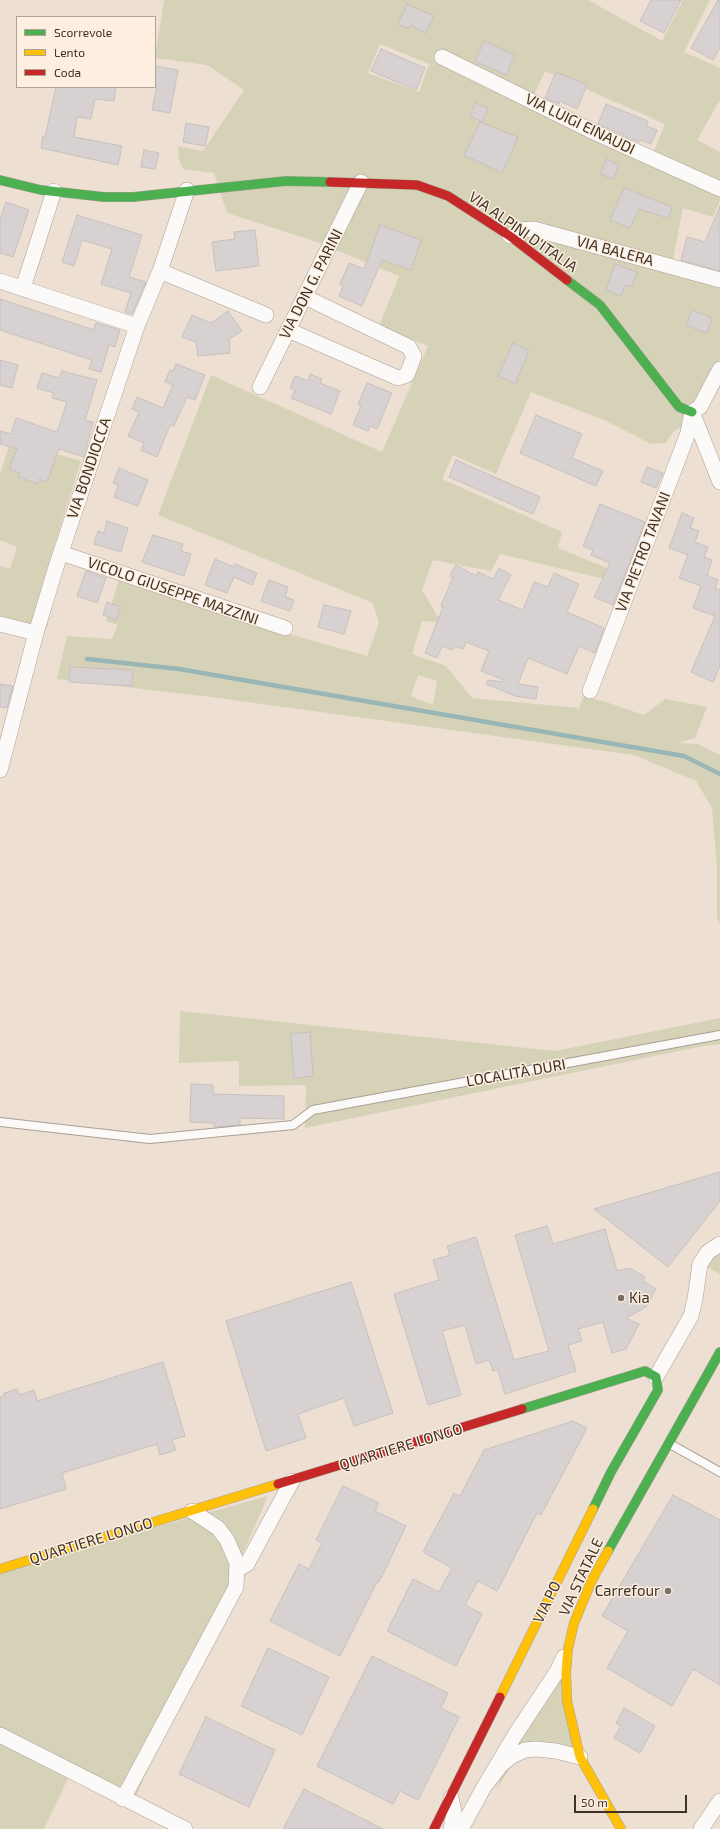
<!DOCTYPE html>
<html>
<head>
<meta charset="utf-8">
<style>
  body { margin:0 }
  #map { position:relative; width:720px; height:1829px; overflow:hidden; background:#eddfd1; font-family:"Exo 2",sans-serif }
  canvas { display:block }
  .legend { position:absolute; left:16px; top:16px; width:140px; height:72px; box-sizing:border-box; background:#fdeedf; border:1px solid #b0a396; margin:0; padding:5px 7px; list-style:none; font-size:12px; color:#3c3228 }
  .legend li { display:flex; align-items:center; gap:8px; height:20px }
  .legend b { width:20px; border:1px solid #b0a396 }
  .scale { position:absolute; left:574px; top:1795px; width:113px; height:18px; box-sizing:border-box; border:2px solid #3c3228; border-top:0; padding-left:5px; font-size:12px; line-height:14px; white-space:nowrap; color:#3c3228; -webkit-text-stroke:3px #fdeedf; paint-order:stroke }
</style>
</head>
<body>
<div id="map">
<canvas width="720" height="1829"></canvas>
<ul class="legend">
<li><b style="height:5px;background:#4caf50"></b>Scorrevole</li>
<li><b style="height:5px;background:#ffc107"></b>Lento</li>
<li><b style="height:5px;background:#c62828"></b>Coda</li>
</ul>
<div class="scale">50 m</div>
</div>
<script>
const context = document.querySelector('canvas').getContext('2d');
context.lineJoin = 'round';
function paint(path, color) { context.fillStyle = color; context.fill(path, 'evenodd'); }
const shape = rows => new Path2D(rows.map(r => 'M' + r).join(''));
function stroke(path, color, width, dash) { context.strokeStyle = color; context.lineWidth = width; context.lineCap = dash ? 'butt' : 'round'; context.setLineDash(dash || []); context.stroke(path); }
function write(font, color, halo, rows, align = 'center') {
  context.font = font + ' "Exo 2",sans-serif'; context.lineWidth = 3; context.setLineDash([]); context.textBaseline = 'middle'; context.strokeStyle = halo; context.fillStyle = color; for (const [text, x, y, turn = 0] of rows) {
    context.save(); context.translate(x, y); context.rotate((+turn || 0) * Math.PI / 180); context.textAlign = isNaN(turn) ? turn : align; if (halo) context.strokeText(text, 0, 0); context.fillText(text, 0, 0); context.restore();
  }
}
const green = shape([
  [164,0,588,0,662,41,683,0,710,0,684,52,720,68,720,100,697,140,720,152,720,201,713,217,683,208,672,265,720,278,720,368,693,420,673,432,666,443,651,444,604,420,531,392,496,474,453,455,442,479,562,532,558,548,619,573,617,582,500,554,491,571,433,560,422,590,438,617,449,623,422,621,412,654,446,666,472,698,579,708,583,697,603,701,644,715,665,699,707,707,695,738,678,743,697,744,720,755,720,924,717,918,717,867,712,808,696,781,634,755,211,697,57,679,67,636,112,639,118,625,106,621,120,577,272,629,367,656,379,623,373,603,158,515,211,375,382,452,428,346,379,326,399,276,317,242,227,213,214,173,183,169,179,160,178,146,203,151,244,90,207,65,155,58],
  [380,44,429,64,419,92,368,73],
  [545,71,665,124,651,158,531,101],
  [418,675,437,681,433,705,411,696],
  [11,441,81,461,51,556,48,626,20,629,0,622,0,566,10,569,17,547,0,540,0,474],
  [180,1011,555,1051,720,1018,720,1044,703,1046,305,1128,306,1085,239,1086,239,1061,179,1063],
  [720,1240,720,1274,701,1263],
  [268,1496,134,1801,72,1770,44,1829,0,1829,0,1570],
  [567,1651,576,1752,525,1745,496,1790,528,1707]
]);
const stream = shape([
  [87,659,179,669,684,756,720,774]
]);
const building = shape([
  [651,0,681,0,664,33,640,21,651,0],
  [718,0,720,0,720,48,713,60,691,48,718,0],
  [407,4,434,16,426,33,410,25,409,29,398,24,407,4],
  [484,41,515,55,506,75,475,61,484,41],
  [381,49,425,68,416,90,371,71,381,49],
  [155,66,178,70,170,113,152,110,156,90,155,66],
  [556,72,587,85,577,109,560,101,559,104,545,98,556,72],
  [56,87,116,87,114,101,95,99,91,119,77,117,74,137,122,146,118,165,41,148,43,136,45,137,56,87],
  [475,103,488,109,482,122,470,116,475,103],
  [606,104,648,121,646,126,657,130,651,144,640,140,639,142,598,124,606,104],
  [480,122,518,137,502,173,464,155,480,122],
  [186,123,209,127,205,146,183,142,186,123],
  [144,150,159,153,155,169,141,167,144,150],
  [607,159,619,165,613,179,600,174,607,159],
  [624,188,672,207,668,218,639,209,630,228,610,220,624,188],
  [6,202,29,210,13,257,0,253,0,219,6,202],
  [720,206,720,271,681,260,687,237,705,242,720,206],
  [77,215,142,235,129,277,146,282,132,314,125,312,131,293,101,284,112,249,82,240,74,266,62,262,77,215],
  [380,225,421,240,411,270,382,260,362,306,339,296,343,286,340,284,349,263,364,269,380,225],
  [255,230,259,266,216,271,212,242,235,239,234,232,255,230],
  [615,264,637,272,632,287,625,285,621,296,606,290,615,264],
  [0,299,94,330,96,323,120,330,115,347,109,345,101,372,89,369,92,360,0,330,0,299],
  [692,310,712,318,707,333,686,325,692,310],
  [228,311,242,331,229,339,230,353,198,356,196,342,182,337,192,315,211,323,228,311],
  [513,343,529,351,515,384,498,376,513,343],
  [0,360,18,365,12,388,0,385,0,360],
  [176,364,205,375,195,400,187,397,174,426,170,425,157,457,141,450,144,443,128,436,139,412,132,409,137,397,163,408,173,385,165,382,170,370,173,371,176,364],
  [62,371,97,380,85,420,93,422,84,457,59,449,47,482,39,479,38,484,18,477,20,473,9,469,17,449,0,444,0,431,11,434,16,418,57,432,67,402,52,398,54,393,37,388,42,373,59,378,62,371],
  [310,374,322,379,320,383,340,391,331,414,291,398,295,390,290,388,295,376,308,381,310,374],
  [367,383,392,393,377,429,370,426,368,431,353,425,361,406,358,404,367,383],
  [536,415,582,434,572,458,603,471,596,486,520,453,536,415],
  [456,460,540,497,533,514,449,477,456,460],
  [647,467,663,473,656,488,641,482,647,467],
  [119,468,148,480,138,506,114,497,118,485,113,483,119,468],
  [600,504,645,522,613,605,594,597,610,563,591,555,593,550,583,546,600,504],
  [682,513,694,518,690,528,699,531,695,542,708,547,704,557,712,560,707,575,718,580,715,588,720,590,720,666,713,682,691,672,715,616,693,608,701,586,679,578,688,555,669,548,682,513],
  [107,521,128,528,121,552,94,544,98,531,104,533,107,521],
  [153,535,183,544,181,551,191,554,184,576,142,562,153,535],
  [215,559,234,567,235,564,257,573,252,585,234,577,227,593,205,585,215,559],
  [456,565,476,576,478,572,493,579,499,568,511,575,498,600,523,610,534,582,548,587,554,573,579,584,567,612,604,628,595,653,579,646,567,674,528,658,518,684,538,687,536,699,515,696,486,684,488,680,503,682,504,680,481,671,489,651,466,642,463,649,455,646,453,650,442,646,437,658,425,653,443,607,441,606,453,577,450,576,456,565],
  [86,571,106,578,97,603,77,596,86,571],
  [269,580,288,587,285,597,294,600,290,611,261,601,269,580],
  [107,602,121,607,116,620,103,615,107,602],
  [324,605,351,611,344,634,318,627,324,605],
  [70,667,133,670,132,686,69,682,70,667],
  [0,684,13,686,7,708,0,707,0,684],
  [310,1032,313,1076,294,1078,291,1034,310,1032],
  [191,1084,213,1085,213,1094,284,1096,284,1119,240,1118,240,1125,214,1127,214,1123,190,1122,191,1084],
  [720,1172,720,1201,668,1267,594,1209,720,1172],
  [547,1226,553,1244,605,1229,617,1271,630,1268,645,1277,643,1281,656,1289,646,1307,626,1318,639,1324,626,1349,612,1353,603,1322,578,1329,582,1341,568,1345,576,1371,505,1394,498,1370,493,1371,489,1360,476,1364,465,1325,442,1331,461,1395,428,1405,394,1294,439,1280,433,1260,450,1255,447,1246,476,1237,514,1360,549,1351,515,1235,547,1226],
  [351,1282,393,1413,354,1426,344,1398,298,1414,306,1438,266,1451,226,1321,351,1282],
  [163,1362,185,1436,172,1440,176,1450,160,1455,157,1444,62,1473,66,1489,0,1509,0,1397,4,1396,4,1393,17,1389,19,1395,34,1390,37,1401,163,1362],
  [573,1421,587,1428,541,1515,537,1513,497,1591,478,1581,465,1605,482,1614,456,1666,387,1631,413,1579,439,1592,452,1568,423,1552,454,1493,460,1496,484,1450,573,1421],
  [343,1486,379,1503,375,1511,406,1526,379,1582,377,1582,340,1656,270,1621,299,1564,309,1569,322,1543,316,1540,343,1486],
  [673,1495,720,1520,720,1685,693,1669,672,1706,607,1668,628,1631,602,1616,673,1495],
  [268,1648,329,1677,302,1735,241,1706,268,1648],
  [372,1656,448,1693,441,1708,459,1717,418,1800,400,1791,393,1804,317,1766,372,1656],
  [624,1708,655,1726,640,1753,614,1738,621,1726,616,1723,624,1708],
  [206,1717,275,1750,249,1807,179,1774,206,1717],
  [304,1789,383,1829,283,1829,304,1789]
]);
const lane = shape([
  [0,1122,150,1139,293,1125,313,1110,720,1035],
  [670,1444,720,1472]
]);
const street = shape([
  [442,57,598,134,720,189],
  [510,236,520,230,534,229,720,280],
  [160,271,266,315],
  [0,281,137,326],
  [23,288,54,191],
  [288,330,398,378,407,375,414,356,409,347,305,297],
  [260,387,361,182],
  [692,412,720,482],
  [692,412,700,407,720,369],
  [61,553,285,628],
  [0,624,36,633,56,567,137,326,160,271,187,190],
  [590,691,688,433,692,412],
  [0,770,36,633],
  [656,1377,691,1316,695,1299,700,1264,708,1252,720,1244],
  [238,1569,247,1564,292,1481],
  [0,1735,185,1829],
  [484,1787,515,1735,558,1670,564,1657],
  [451,1798,454,1812,451,1829],
  [123,1799,236,1587,237,1563,227,1540,218,1528,192,1511],
  [461,1829,484,1787,501,1765,512,1756,525,1750,536,1749,556,1751,580,1757],
  [701,1829,720,1801]
]);
const fast = shape([
  [0,180,41,190,104,197,133,197,286,181,330,182],
  [567,280,600,305,679,407,692,412],
  [522,1409,645,1371,656,1377,658,1390,611,1472,593,1509],
  [608,1551,720,1352]
]);
const slow = shape([
  [608,1551,592,1580,574,1623,568,1649,566,1672,567,1701,580,1757,621,1829],
  [0,1569,278,1484],
  [500,1697,593,1509]
]);
const jam = shape([
  [330,182,417,185,448,196,510,236,567,280],
  [278,1484,522,1409],
  [434,1829,500,1697]
]);
const markers = [
  [621,1298,4,"#7a6f63"],
  [668,1591,4,"#7a6f63"]
];
const streetNames = [
  ["VIA LUIGI EINAUDI",580,124,26],
  ["VIA ALPINI D'ITALIA",523,232,35],
  ["VIA BALERA",615,251,15],
  ["VIA DON G. PARINI",311,284,-63],
  ["VIA BONDIOCCA",89,468,-71],
  ["VIA PIETRO TAVANI",643,552,-69],
  ["VICOLO GIUSEPPE MAZZINI",173,591,19],
  ["LOCALITÀ DURI",516,1073,-10],
  ["QUARTIERE LONGO",401,1447,-17],
  ["QUARTIERE LONGO",91,1541,-17],
  ["VIA STATALE",581,1577,-65],
  ["VIA PO",547,1602,-64]
];
const poiNames = [
  ["Kia",629,1298],
  ["Carrefour",660,1591,"right"]
];
paint(green, '#d6d2b8');
stroke(stream, '#98b6b5', 4.5);
paint(building, '#d8d1d1');
stroke(building, '#c6c0bf', 1);
stroke(lane, '#a99f94', 10);
stroke(street, '#a99f94', 16);
stroke(fast, '#a99f94', 10);
stroke(slow, '#a99f94', 10);
stroke(jam, '#a99f94', 10);
stroke(lane, '#fcfaf8', 8);
stroke(street, '#fcfaf8', 15);
stroke(fast, '#4caf50', 9);
stroke(slow, '#ffc107', 9);
stroke(jam, '#c62828', 9);
for (const [x, y, r, color] of markers) { const dot = new Path2D(); dot.arc(x, y, r, 0, 2 * Math.PI); context.fillStyle = color; context.fill(dot); stroke(dot, '#fdeedf', 1.5); }
write('15px', '#3c3228', '#fdeedf', streetNames);
write('15px', '#3c3228', '#fdeedf', poiNames, 'left');
</script>
</body>
</html>
